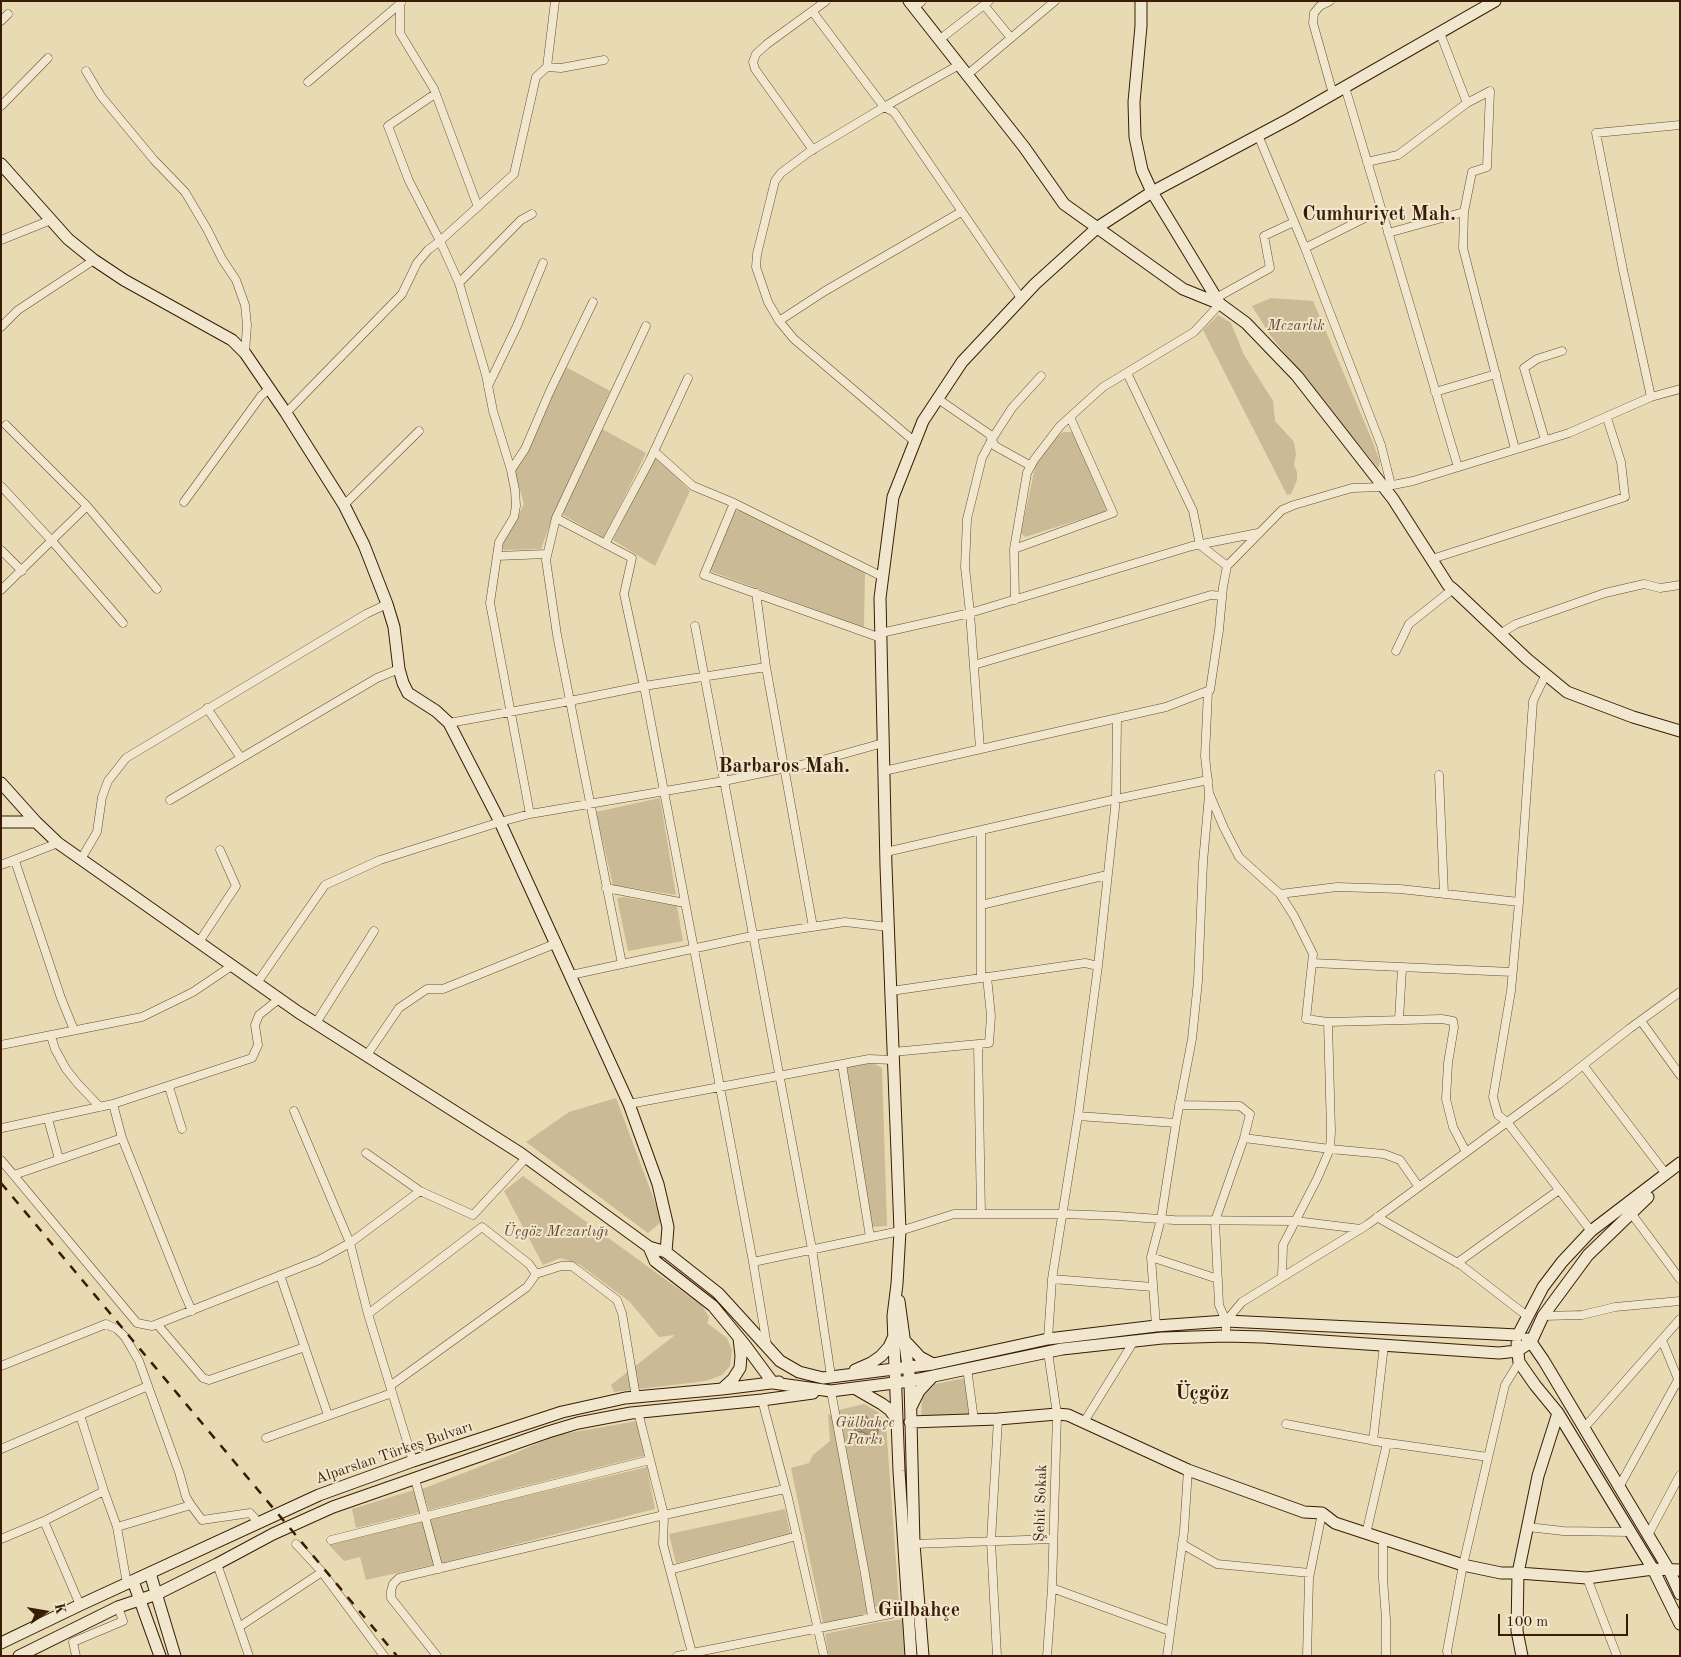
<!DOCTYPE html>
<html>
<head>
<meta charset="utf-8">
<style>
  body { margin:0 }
  #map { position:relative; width:1681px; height:1657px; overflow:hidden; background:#e8dab3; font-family:"Old Standard TT",serif }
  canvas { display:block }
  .frame { position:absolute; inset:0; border:2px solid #391c05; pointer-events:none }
  .north { position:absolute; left:20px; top:1587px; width:50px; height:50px; -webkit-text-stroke:4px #f0e7ce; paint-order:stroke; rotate:77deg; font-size:14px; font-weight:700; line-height:20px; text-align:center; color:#391c05 }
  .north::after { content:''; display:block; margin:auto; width:18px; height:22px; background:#391c05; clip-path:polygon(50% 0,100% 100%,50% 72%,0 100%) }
  .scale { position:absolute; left:1498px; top:1614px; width:130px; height:22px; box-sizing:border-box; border:2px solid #391c05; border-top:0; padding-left:6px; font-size:15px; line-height:18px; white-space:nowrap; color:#391c05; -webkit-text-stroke:4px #f0e7ce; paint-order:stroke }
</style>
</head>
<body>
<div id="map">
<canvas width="1681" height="1657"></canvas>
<div class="frame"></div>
<div class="north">K</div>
<div class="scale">100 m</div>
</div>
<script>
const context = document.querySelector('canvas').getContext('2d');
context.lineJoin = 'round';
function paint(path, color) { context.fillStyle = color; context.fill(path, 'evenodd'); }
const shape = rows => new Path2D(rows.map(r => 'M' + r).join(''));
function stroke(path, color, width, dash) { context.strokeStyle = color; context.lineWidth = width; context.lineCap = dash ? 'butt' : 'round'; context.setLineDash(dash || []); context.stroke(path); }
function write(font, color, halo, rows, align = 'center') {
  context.font = font + ' "Old Standard TT",serif'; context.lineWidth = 4; context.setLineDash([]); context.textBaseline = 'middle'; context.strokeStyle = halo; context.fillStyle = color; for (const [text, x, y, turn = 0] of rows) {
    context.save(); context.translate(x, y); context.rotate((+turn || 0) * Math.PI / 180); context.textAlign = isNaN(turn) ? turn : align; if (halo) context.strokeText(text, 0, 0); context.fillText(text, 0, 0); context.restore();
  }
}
const green = shape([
  [1271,298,1313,301,1372,440,1380,462,1378,468,1270,335,1252,306],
  [1218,315,1231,323,1244,355,1273,401,1275,421,1294,442,1296,454,1294,465,1297,472,1297,480,1291,494,1287,495,1203,330],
  [566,367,610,391,554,513,541,549,504,550,501,545,517,518,524,504,514,470,528,450],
  [602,429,646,453,604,538,563,515,566,503],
  [1063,432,1074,432,1107,511,1025,537,1021,533,1035,467,1041,454,1053,440],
  [656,456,690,491,655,566,613,540],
  [743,510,865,572,864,626,862,627,710,571,725,529,734,511],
  [660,798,676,895,613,885,596,812],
  [623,897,677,906,683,941,628,951,617,898],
  [873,1063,882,1068,887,1226,872,1227,846,1067],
  [616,1098,662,1221,648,1233,526,1142,569,1112],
  [523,1176,702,1306,709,1317,707,1323,727,1338,732,1350,730,1366,722,1375,706,1381,614,1392,611,1385,675,1335,659,1337,630,1302,579,1264,560,1258,543,1265,504,1191],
  [965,1378,971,1415,921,1416,922,1398,935,1384],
  [864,1404,878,1412,886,1424,899,1604,874,1607,839,1410],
  [828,1414,833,1416,867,1614,823,1623,791,1468,809,1463,813,1455,830,1441],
  [637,1421,644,1456,429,1510,422,1489,508,1456,557,1435],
  [647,1467,655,1509,442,1563,429,1519],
  [414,1490,420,1512,356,1528,352,1509],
  [785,1509,790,1533,676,1563,669,1534],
  [424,1518,436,1564,366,1580,360,1557,344,1561,329,1545],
  [904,1619,907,1656,829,1656,825,1634,875,1623]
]);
const water = shape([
  [866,1416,870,1421,878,1424,878,1432,875,1438,872,1439,863,1432,855,1432,855,1430,856,1425,853,1421,854,1419,866,1416]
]);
const street = shape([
  [1330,1,1320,6,1314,13,1313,23,1333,94],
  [400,4,400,33,434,89,478,207],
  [984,5,1011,38],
  [914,8,922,1],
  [812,11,884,107,894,112,1021,298],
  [1,21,8,14],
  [1440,33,1467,103],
  [939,40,989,1],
  [547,67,561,68,604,60],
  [86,71,101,96,154,160,185,192,207,229,222,259,236,280,245,305,247,325,245,353],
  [967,75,1055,1],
  [308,82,401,3],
  [1345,87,1458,467],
  [435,94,388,126,409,181,440,241,459,283,486,375,493,411,511,470,515,490,516,506,514,517,499,542,490,603,530,814],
  [1,106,48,58],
  [1258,135,1305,248,1381,445,1391,485],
  [813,150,755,69,753,62,756,54,767,44,826,1],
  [1367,162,1398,155,1467,103,1490,91,1487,167,1472,172,1464,212,1388,233],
  [1464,212,1463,248,1515,449],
  [1,240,51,220],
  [1305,248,1381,210],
  [459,283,521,220,532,214],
  [1216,298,1270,268,1264,236,1294,222],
  [779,321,825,291,961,212],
  [1,327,18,310,94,260],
  [1127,373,1193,511,1200,545,1227,566],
  [488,386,517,326,543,263],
  [1435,392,1496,374],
  [1651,397,1623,270,1596,133,1680,125],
  [938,399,989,434,995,446,1031,466],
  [286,413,402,294,417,263,428,250,440,241,514,174,536,77,547,67,555,1],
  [6,425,87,506,157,589],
  [1545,440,1524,368,1537,359,1562,351],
  [915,442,794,339,779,321,768,302,756,267,757,254,775,181,781,173,809,152,884,107,959,65],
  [654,451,693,486,734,503],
  [511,470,525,449,550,391,593,302],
  [1,486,52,541,123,623],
  [184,502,261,396,269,389],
  [344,505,419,431],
  [556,518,632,558,624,594,644,686,694,949,753,1262,767,1346],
  [605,544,650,460,688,378],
  [1014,549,1113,513,1070,417],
  [1,550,22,571],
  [497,556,547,554],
  [1432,559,1625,497,1621,462,1607,418],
  [1,590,87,506],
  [756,593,766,667],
  [1015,600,1014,549,1027,473,1034,460,1060,426,1103,387,1194,332,1220,304],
  [695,626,812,1249,831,1376],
  [881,633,970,613,1192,546,1258,533],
  [1500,634,1516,624,1605,593,1644,584,1660,588,1680,585],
  [881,638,704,575,734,503,883,577],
  [1396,651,1409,624,1453,589],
  [974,665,1211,595,1222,596],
  [1546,674,1533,701,1519,902,1511,991,1493,1097,1498,1115,1507,1122,1591,1231],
  [1208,691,1205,756,1209,793,1224,828,1239,857,1280,894,1294,916,1313,954,1306,1019,1328,1022,1331,1131,1330,1149,1317,1179,1283,1245,1282,1277],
  [207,708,241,758],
  [449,723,570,701,644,686,766,667,813,927],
  [980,749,970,613,965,567,967,519,982,458,992,439,1012,408,1041,376],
  [884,771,1166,707,1210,690,1219,630,1223,587,1227,566,1282,510,1294,505,1352,488,1383,487,1413,481,1569,433,1651,397,1680,389],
  [1439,775,1444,894],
  [170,800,377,678,399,669],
  [886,852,1116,799,1208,780],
  [81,859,97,832,102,797,108,781,126,758,366,614,387,604],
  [15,861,61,998,74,1030],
  [1,865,58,843],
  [606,888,685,903],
  [1280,894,1337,887,1400,889,1519,902],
  [981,905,1107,875],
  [199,942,236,886,220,850],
  [1312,963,1512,972],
  [622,964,570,701,557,635,546,560,556,518,646,326],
  [571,975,752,936,845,922,888,927],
  [981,978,981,830],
  [257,983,325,885,380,860,500,822,530,814,724,781,815,762,883,743],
  [891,991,1085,963,1098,966],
  [1399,1020,1402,968],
  [1641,1021,1680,1075],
  [1328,1022,1442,1019,1453,1021,1454,1027,1448,1063,1446,1099,1453,1127,1466,1152],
  [316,1023,374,931],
  [51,1036,55,1049,66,1069,78,1084,100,1107],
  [978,1044,981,1214],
  [1,1045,142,1017,193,992,233,965],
  [893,1052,989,1043,991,1016,987,977],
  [367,1055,399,1008,427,989,443,989,557,943],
  [842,1064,870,1237],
  [1583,1065,1666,1174],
  [169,1087,182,1129],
  [629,1104,869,1059,893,1060],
  [1179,1105,1240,1106,1250,1114,1244,1138,1215,1221,1219,1305,1226,1321],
  [294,1111,350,1243,368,1314,413,1461],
  [1078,1116,1176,1123,1161,1219,1151,1257,1156,1326],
  [48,1119,59,1159],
  [1176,1123,1192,1039,1198,981,1203,862,1209,795],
  [2,1128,113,1104],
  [122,1138,184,1293,192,1311],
  [1244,1138,1330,1149,1384,1154,1400,1160,1419,1187],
  [366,1153,420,1191],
  [1,1160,137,1323,152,1326,319,1260,350,1243,420,1191,473,1215,526,1158],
  [14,1175,122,1138,113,1104,252,1058,258,1045,255,1025,259,1015,279,999],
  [1631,1213,1680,1279],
  [1377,1217,1461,1265,1527,1316],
  [1151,1257,1218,1279],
  [753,1262,900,1231,954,1214,1063,1214,1117,1216,1174,1220,1295,1221,1361,1229],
  [1457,1263,1559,1190],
  [536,1274,561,1266,572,1266,617,1300,622,1313,636,1397],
  [280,1275,328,1415],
  [1052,1279,1153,1287],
  [368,1314,482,1227,529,1264,536,1274,527,1287,390,1386],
  [1543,1316,1582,1315,1615,1307,1680,1301],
  [157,1324,203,1378,209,1380,305,1347],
  [1226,1336,1226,1321,1242,1302,1367,1225,1559,1084,1629,1029,1680,992],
  [1048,1339,1052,1279,1078,1116,1098,966,1116,799,1117,718],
  [1662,1340,1680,1384],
  [1,1366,106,1324,117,1329,125,1337,139,1361,179,1472,186,1497,191,1505],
  [967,1368,974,1420],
  [831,1391,865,1574,872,1617],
  [762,1400,788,1498,824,1656],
  [638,1412,664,1515,663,1544,692,1653],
  [80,1415,104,1491],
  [1084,1422,1134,1341],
  [1286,1424,1381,1442,1488,1457],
  [1584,1428,1680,1319],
  [266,1438,392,1393],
  [1373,1441,1384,1345],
  [1,1449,148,1386],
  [415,1479,439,1569],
  [1619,1487,1678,1380],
  [44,1521,80,1605],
  [117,1527,127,1584],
  [1528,1527,1563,1531,1630,1532],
  [1366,1534,1387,1443],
  [1648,1535,1680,1475],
  [1383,1538,1383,1579,1386,1619,1386,1656],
  [1,1539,44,1521,104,1491,117,1527,191,1505,202,1520,250,1513,258,1522],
  [331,1540,650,1460],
  [914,1544,1053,1539],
  [1182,1544,1217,1564,1310,1573],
  [217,1564,239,1627],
  [670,1570,797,1536],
  [322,1572,384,1656],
  [1587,1578,1617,1656],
  [1052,1588,1170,1631],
  [76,1656,73,1642,123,1621,118,1607],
  [249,1656,239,1627,322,1572,296,1544],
  [437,1656,391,1598,391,1591,393,1584,399,1578,664,1515,785,1489],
  [677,1656,891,1614,907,1606],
  [997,1656,991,1541,998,1419],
  [1047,1656,1052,1588,1057,1414,1048,1352],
  [1167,1656,1184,1531,1188,1470],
  [1307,1656,1309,1578,1322,1513],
  [1448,1656,1447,1651,1463,1565,1505,1385,1519,1362]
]);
const secondary = shape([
  [909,1,1024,147,1064,204,1183,289,1220,304,1246,323,1297,376,1393,499,1448,585,1453,589,1527,659,1567,692,1633,717,1680,731],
  [1141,1,1141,26,1134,102,1135,137,1142,170,1152,192,1220,304],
  [1,164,68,239,94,260,124,280,232,340,245,353,286,413,344,505,364,545,387,604,394,627,399,669,403,683,408,693,436,711,449,723,500,822,629,1104,658,1184,668,1227,666,1252],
  [1,783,36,822,58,843,298,1012,520,1153,649,1247,666,1252,718,1293,780,1361,799,1372,823,1378,933,1364,1048,1339,1156,1326,1226,1321,1518,1335,1543,1287,1562,1262,1591,1231,1680,1163],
  [1,822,36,822],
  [649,1247,655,1261,713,1306,745,1345,773,1383,831,1391,910,1381,1062,1349,1162,1338,1226,1336,1263,1337,1499,1353,1517,1351,1531,1342,1543,1316,1588,1255,1648,1197],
  [899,1301,910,1381,914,1544,923,1656],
  [1527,1339,1531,1342,1544,1361,1669,1570,1680,1594],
  [906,1342,920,1357,933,1364],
  [1517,1344,1519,1362,1535,1385,1558,1413,1653,1569,1680,1624],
  [855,1370,871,1363,881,1356,889,1347,894,1336],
  [722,1389,733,1379,740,1368,741,1356,739,1338],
  [856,1389,882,1404,890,1410,897,1420],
  [911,1407,919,1391,933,1376],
  [910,1422,998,1419,1057,1414,1068,1415,1188,1470,1304,1512,1322,1513,1335,1523,1463,1565,1501,1573,1518,1573,1587,1578,1653,1569,1680,1570],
  [150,1573,175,1656],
  [133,1581,160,1656],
  [1,1643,80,1605,319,1495,413,1461,562,1412,625,1398,722,1389,779,1382],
  [19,1656,118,1607,157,1594,217,1564,273,1534,333,1507,548,1432,578,1423,631,1413,762,1400,813,1393],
  [911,1656,899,1471,893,1316,897,1284,900,1231,886,866,880,598,893,497,923,421,962,362,1035,284,1098,227,1152,192,1289,119,1495,1],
  [1522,1656,1517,1631,1518,1573,1538,1476,1558,1413]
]);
const rail = shape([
  [1,1183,397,1656]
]);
const parkNames = [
  ["Mezarlık",1296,326],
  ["Üçgöz Mezarlığı",556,1232],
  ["Gülbahçe",865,1423],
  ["Parkı",865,1440]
];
const streetNames = [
  ["Alparslan Türkeş Bulvarı",394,1453,-19],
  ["Şehit Sokak",1041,1503,-88]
];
const districtNames = [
  ["Cumhuriyet Mah.",1379,215],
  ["Barbaros Mah.",784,767],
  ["Üçgöz",1202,1394],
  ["Gülbahçe",919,1611]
];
paint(green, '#caba95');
paint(water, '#ac9978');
stroke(water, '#7e674a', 1);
stroke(street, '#654c30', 9);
stroke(secondary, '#391c05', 13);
stroke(street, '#f0e7ce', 8);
stroke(secondary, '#f0e7ce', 11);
stroke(rail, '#391c05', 2.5, [9, 9]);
write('italic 15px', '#644b30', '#f0e7ce', parkNames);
write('15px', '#391c05', '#f0e7ce', streetNames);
write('bold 20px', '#391c05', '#f0e7ce', districtNames);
</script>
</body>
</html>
